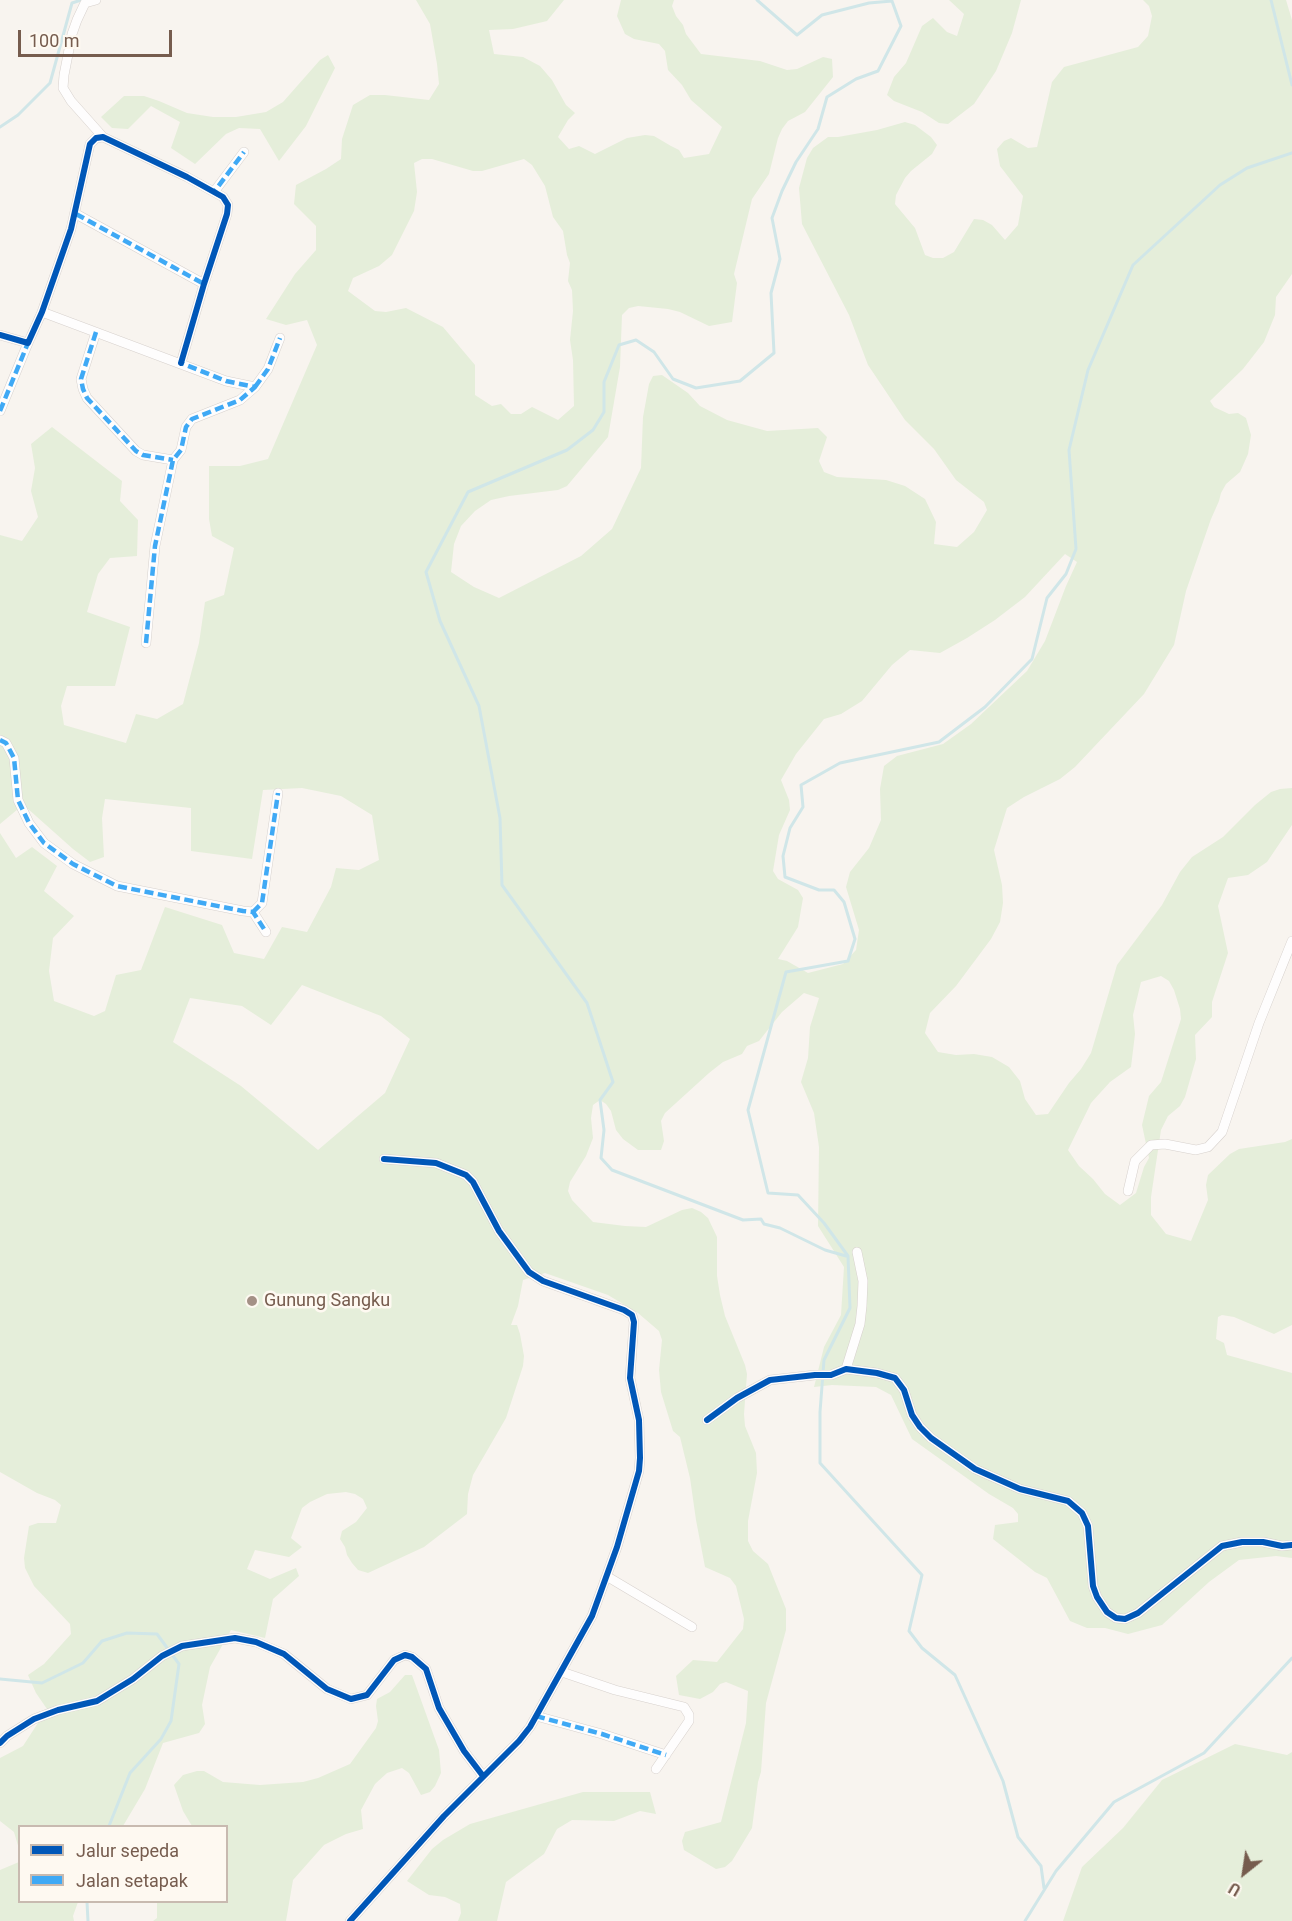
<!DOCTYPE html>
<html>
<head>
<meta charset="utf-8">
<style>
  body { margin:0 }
  #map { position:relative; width:1292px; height:1921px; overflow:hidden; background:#f8f4ef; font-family:Roboto,sans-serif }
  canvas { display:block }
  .legend { position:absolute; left:18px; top:1825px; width:210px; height:78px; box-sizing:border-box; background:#fef9f1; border:2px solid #c8bab0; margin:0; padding:8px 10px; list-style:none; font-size:18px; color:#765c4e }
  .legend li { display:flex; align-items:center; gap:12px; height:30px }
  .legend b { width:30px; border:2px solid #c8bab0 }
  .north { position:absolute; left:1214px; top:1843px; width:60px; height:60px; -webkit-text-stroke:4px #fef9f1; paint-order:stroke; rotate:210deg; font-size:16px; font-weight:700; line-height:24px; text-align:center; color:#765c4e }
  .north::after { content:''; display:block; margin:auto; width:21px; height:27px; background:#765c4e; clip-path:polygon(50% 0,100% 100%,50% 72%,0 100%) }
  .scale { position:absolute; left:18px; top:30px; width:154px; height:27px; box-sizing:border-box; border:3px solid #765c4e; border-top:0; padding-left:8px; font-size:18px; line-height:21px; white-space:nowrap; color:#765c4e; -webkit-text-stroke:4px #fef9f1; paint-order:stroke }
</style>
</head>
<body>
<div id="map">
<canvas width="1292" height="1921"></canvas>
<ul class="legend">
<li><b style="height:8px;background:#0057b8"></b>Jalur sepeda</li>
<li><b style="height:8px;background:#3fa9f5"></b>Jalan setapak</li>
</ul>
<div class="north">U</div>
<div class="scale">100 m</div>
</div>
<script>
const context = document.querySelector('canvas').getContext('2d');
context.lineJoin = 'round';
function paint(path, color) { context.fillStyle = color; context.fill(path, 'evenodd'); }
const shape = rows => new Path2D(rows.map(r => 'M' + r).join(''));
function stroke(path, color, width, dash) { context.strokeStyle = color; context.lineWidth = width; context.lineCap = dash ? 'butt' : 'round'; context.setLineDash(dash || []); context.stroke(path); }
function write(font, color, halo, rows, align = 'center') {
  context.font = font + ' Roboto,sans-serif'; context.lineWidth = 5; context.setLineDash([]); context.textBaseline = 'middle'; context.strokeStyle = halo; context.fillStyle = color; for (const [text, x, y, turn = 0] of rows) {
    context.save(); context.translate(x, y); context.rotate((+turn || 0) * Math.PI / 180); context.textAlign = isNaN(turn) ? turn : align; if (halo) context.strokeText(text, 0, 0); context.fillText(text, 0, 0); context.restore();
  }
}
const green = shape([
  [416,0,564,0,547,21,513,29,489,30,494,54,523,57,540,66,552,80,566,105,575,113,568,120,558,137,569,149,579,146,595,154,627,138,645,135,654,136,671,146,679,150,684,158,709,154,722,127,691,100,682,85,668,70,665,51,659,44,634,39,625,34,617,16,621,0,674,0,672,6,676,16,683,25,686,34,701,54,760,61,787,70,797,69,823,57,832,59,833,77,805,112,788,121,782,129,778,138,769,174,752,199,734,274,737,283,732,322,709,326,680,312,668,309,638,306,629,308,622,315,620,367,608,437,567,486,558,490,509,496,491,500,475,511,461,526,454,544,451,572,474,587,499,598,581,556,612,529,641,468,643,417,649,384,653,376,662,375,688,393,700,406,727,420,767,431,818,428,827,437,819,461,824,472,837,477,886,480,905,486,925,499,936,522,934,544,957,547,974,532,987,510,984,502,956,480,934,449,905,420,868,365,849,315,802,224,799,188,807,158,813,148,828,137,838,137,877,130,905,122,915,125,931,137,937,145,932,154,911,171,905,178,896,195,895,204,915,228,925,255,933,258,943,258,954,252,974,219,983,220,992,225,1005,240,1018,225,1023,196,1000,166,997,149,1004,141,1011,138,1028,148,1037,147,1052,82,1064,67,1138,47,1148,36,1152,16,1149,6,1143,0,1286,0,1292,20,1292,274,1276,297,1275,315,1264,342,1243,369,1210,401,1214,407,1229,414,1238,413,1246,418,1251,435,1248,454,1240,472,1226,484,1221,493,1219,501,1211,519,1186,591,1174,645,1144,694,1075,767,1060,779,1024,797,1007,808,994,850,1002,885,1003,903,1000,922,991,939,956,986,930,1013,925,1033,938,1052,956,1055,974,1054,992,1057,1009,1067,1020,1081,1025,1099,1036,1115,1048,1114,1069,1083,1081,1069,1091,1053,1117,965,1162,905,1180,872,1192,857,1223,837,1255,805,1271,792,1280,789,1292,788,1292,825,1267,862,1248,875,1228,878,1218,906,1228,953,1212,1002,1212,1017,1195,1035,1196,1059,1185,1097,1180,1106,1168,1116,1161,1130,1151,1197,1151,1215,1166,1234,1191,1241,1208,1200,1206,1185,1208,1175,1230,1154,1239,1149,1285,1142,1292,1139,1292,1325,1274,1334,1234,1317,1222,1315,1218,1317,1216,1339,1224,1343,1227,1355,1292,1373,1292,1558,1276,1556,1239,1560,1209,1582,1162,1625,1128,1634,1105,1628,1087,1628,1070,1621,1047,1578,1035,1572,993,1539,995,1525,1018,1522,1018,1514,1013,1508,989,1494,912,1439,891,1395,876,1387,832,1385,814,1387,824,1347,841,1315,844,1267,818,1226,819,1147,814,1113,801,1082,808,1058,810,1027,819,998,804,993,782,1012,759,1041,747,1046,742,1054,723,1062,709,1073,665,1113,661,1121,664,1141,661,1150,638,1150,623,1139,616,1130,611,1111,606,1104,600,1100,593,1105,591,1118,593,1138,586,1156,570,1182,568,1191,572,1200,593,1222,625,1226,646,1227,682,1210,692,1208,701,1212,708,1218,717,1237,717,1276,720,1295,725,1316,745,1365,747,1374,744,1414,745,1426,756,1453,757,1473,748,1521,748,1541,753,1551,768,1564,786,1609,786,1630,766,1703,761,1772,758,1782,752,1828,732,1861,725,1867,716,1869,684,1850,682,1841,685,1832,721,1822,746,1723,748,1691,726,1682,720,1684,713,1692,700,1699,679,1695,676,1676,693,1660,717,1662,743,1629,744,1619,736,1586,730,1578,705,1567,696,1520,690,1478,680,1437,673,1431,661,1392,659,1370,662,1340,659,1331,638,1313,608,1295,545,1273,523,1280,518,1306,511,1325,517,1325,520,1334,524,1356,523,1366,506,1418,473,1475,468,1494,467,1514,424,1547,368,1573,358,1570,352,1563,347,1555,345,1547,340,1539,342,1531,356,1522,367,1508,363,1499,355,1494,346,1492,327,1494,310,1502,302,1508,291,1538,302,1547,289,1557,255,1550,247,1569,270,1579,296,1568,299,1576,273,1599,265,1638,231,1630,210,1667,202,1705,205,1724,199,1733,163,1743,145,1789,123,1826,20,1826,19,1849,14,1832,0,1821,0,1758,23,1746,47,1709,36,1693,28,1675,44,1664,71,1634,70,1624,34,1586,25,1568,24,1558,29,1526,38,1523,56,1523,61,1505,55,1500,37,1493,0,1472,0,833,16,858,32,847,57,866,44,891,74,916,53,938,49,971,54,1001,94,1016,105,1011,116,975,141,970,165,907,222,925,234,953,264,959,282,927,307,932,331,887,336,868,359,870,379,860,372,815,341,796,302,788,263,790,252,859,191,851,191,808,105,799,102,818,104,857,90,862,73,849,27,808,24,804,0,824,0,535,22,541,38,517,31,491,35,468,31,444,52,427,122,481,120,501,138,520,137,556,110,558,98,574,87,612,130,627,115,686,67,686,61,706,64,725,126,743,136,714,157,719,183,704,199,643,205,602,224,595,234,548,212,536,209,519,209,466,240,466,268,459,317,345,307,320,286,325,266,319,295,274,316,250,316,226,294,204,296,185,326,169,341,159,342,139,353,105,370,95,385,95,429,100,439,84,437,64,430,24],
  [422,159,432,159,473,171,482,171,524,159,532,165,545,186,553,217,563,231,567,255,570,263,568,281,572,290,573,311,570,340,573,360,574,406,558,420,532,407,521,414,511,414,501,404,492,406,475,395,475,365,443,327,406,308,386,312,375,311,348,291,353,278,379,266,392,255,414,211,417,192,414,163],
  [1065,554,1077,562,1066,586,1045,641,1027,671,971,724,943,744,897,756,884,766,880,789,881,820,869,848,850,872,846,887,859,930,856,950,843,964,808,973,787,961,778,959,798,927,803,898,798,890,778,879,773,871,779,835,790,810,789,800,781,780,796,754,824,719,841,714,862,701,892,665,910,650,940,653,967,638,995,620,1025,597],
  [1161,976,1169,981,1174,990,1180,1009,1181,1019,1161,1082,1149,1096,1142,1125,1149,1158,1144,1167,1136,1193,1120,1205,1105,1194,1093,1179,1079,1166,1068,1150,1091,1103,1110,1082,1131,1067,1135,1034,1133,1015,1141,982],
  [302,985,381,1016,410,1039,385,1093,318,1150,241,1086,173,1042,190,998,242,1006,271,1025],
  [949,0,1021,0,1012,33,996,71,974,104,948,124,939,123,922,112,894,101,887,95,894,77,906,63,922,26,933,18,947,32,957,36,964,14],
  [328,55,335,68,306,126,279,161,260,129,239,128,226,134,195,164,171,148,180,122,151,106,128,129,112,128,101,117,124,96,144,96,159,101,187,113,213,117,236,117,266,112,283,102,320,60],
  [405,1675,412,1675,439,1750,441,1773,435,1786,430,1792,421,1795,409,1773,402,1768,387,1773,375,1784,361,1810,363,1829,346,1834,324,1845,293,1880,286,1921,153,1921,157,1918,157,1902,226,1902,226,1826,192,1826,183,1811,174,1785,183,1775,197,1771,204,1771,223,1782,260,1785,303,1782,318,1778,350,1764,376,1728,378,1721,376,1706,377,1699,390,1692],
  [1235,1744,1287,1755,1292,1752,1292,1921,1063,1921,1082,1867,1123,1828,1162,1780],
  [583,1792,650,1792,656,1814,640,1811,614,1821,572,1820,557,1829,544,1854,506,1882,497,1921,458,1921,461,1913,460,1904,445,1897,429,1895,407,1881,432,1849,443,1840,470,1824],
  [19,1862,20,1902,78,1902,73,1916,74,1921,0,1921,0,1870]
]);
const stream = shape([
  [757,0,797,35,822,15,869,3,892,1,901,26,878,71,856,79,827,97,818,129,796,162,782,191,772,218,780,259,771,293,774,353,740,381,696,388,673,379,654,352,636,340,619,345,604,382,604,412,593,430,567,450,468,492,426,572,440,621,479,706,500,818,502,885,587,1003,613,1082,600,1100,604,1130,601,1158,612,1170,743,1220,761,1219,764,1224,780,1228,825,1250,846,1256],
  [1271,0,1292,85],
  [0,127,18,115,50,83,72,3,81,0],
  [0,1679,42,1683,83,1663,102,1641,127,1633,157,1634,179,1664,171,1721,161,1739,130,1773,109,1826],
  [1044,1888,1041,1866,1018,1837,1003,1781,955,1675,922,1648,909,1631,922,1575,820,1463,820,1412,824,1360,850,1308,848,1256,824,1223,798,1195,768,1193,748,1110,786,972,848,961,855,939,844,902,834,890,819,890,785,877,783,856,790,828,803,807,801,785,840,763,939,742,985,707,1032,659,1047,598,1066,574,1076,549,1069,450,1088,370,1133,265,1220,185,1247,168,1292,153],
  [87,1902,88,1921],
  [1025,1921,1056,1871,1114,1802,1204,1753,1292,1658]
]);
const street = shape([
  [96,0,85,3,77,20,72,34,64,75,63,88,71,101,103,137],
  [214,192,244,152],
  [76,214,204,284],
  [42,312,226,381,255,387,240,400,192,419,186,427,181,450,173,460,155,546,146,643],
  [96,332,81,379,83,389,87,398,136,451,143,455,173,460],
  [0,335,28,343,42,312,71,229,90,144,96,138,103,137,187,177,223,197,228,205,227,214,204,284,181,363],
  [255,387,268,369,280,338],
  [0,411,28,343],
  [0,740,6,743,14,758,18,800,29,823,44,843,73,864,117,886,243,911,253,912,266,932],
  [253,912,262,903,278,793],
  [1128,1191,1135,1161,1151,1145,1165,1144,1196,1150,1208,1147,1222,1132,1259,1023,1292,941],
  [846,1369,860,1324,862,1306,863,1281,857,1252],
  [707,1420,737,1398,770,1380,815,1375,831,1375,846,1369,877,1373,895,1378,904,1390,912,1415,920,1427,931,1438,975,1469,1020,1489,1068,1501,1082,1513,1088,1526,1093,1586,1097,1597,1107,1612,1116,1618,1125,1619,1138,1613,1222,1546,1242,1542,1263,1542,1282,1546,1292,1545],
  [608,1577,692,1627],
  [562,1672,615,1690,684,1707,689,1715,689,1721,656,1769],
  [536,1716,602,1734,666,1755],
  [0,1743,7,1736,34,1719,58,1710,97,1701,133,1679,162,1656,182,1646,235,1638,256,1642,284,1654,327,1689,351,1699,367,1695,394,1660,405,1655,412,1657,426,1669,439,1708,464,1751,483,1776],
  [350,1921,444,1816,519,1741,530,1727,592,1616,617,1547,639,1471,640,1458,639,1420,630,1378,634,1322,632,1315,624,1310,543,1281,529,1272,499,1231,473,1182,466,1175,436,1163,384,1159]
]);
const quiet = shape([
  [219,195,214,192,244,152],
  [76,214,204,284],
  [96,332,81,379,83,389,87,398,136,451,143,455,173,460],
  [255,387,268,369,280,338],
  [0,411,28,343],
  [146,643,155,546,173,460,181,450,186,427,192,419,240,400,255,387,226,381,181,363,183,358],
  [0,740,6,743,14,758,18,800,29,823,44,843,73,864,117,886,243,911,253,912,266,932],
  [253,912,262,903,278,793],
  [536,1716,602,1734,666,1755]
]);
const cycleway = shape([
  [0,335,28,343,42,312,71,229,90,144,96,138,103,137,187,177,223,197,228,205,227,214,204,284,181,363],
  [707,1420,737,1398,770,1380,815,1375,831,1375,846,1369,877,1373,895,1378,904,1390,912,1415,920,1427,931,1438,975,1469,1020,1489,1068,1501,1082,1513,1088,1526,1093,1586,1097,1597,1107,1612,1116,1618,1125,1619,1138,1613,1222,1546,1242,1542,1263,1542,1282,1546,1292,1545],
  [0,1743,7,1736,34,1719,58,1710,97,1701,133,1679,162,1656,182,1646,235,1638,256,1642,284,1654,327,1689,351,1699,367,1695,394,1660,405,1655,412,1657,426,1669,439,1708,464,1751,483,1776],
  [350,1921,444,1816,519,1741,530,1727,592,1616,617,1547,639,1471,640,1458,639,1420,630,1378,634,1322,632,1315,624,1310,543,1281,529,1272,499,1231,473,1182,466,1175,436,1163,384,1159]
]);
const markers = [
  [252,1301,6,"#a49186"]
];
const poiNames = [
  ["Gunung Sangku",264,1301]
];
paint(green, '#e5eeda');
stroke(stream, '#d0e6e8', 3);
stroke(street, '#d7d1cd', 10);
stroke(street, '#fefdfd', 9);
stroke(quiet, '#3fa9f5', 4.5, [9, 4.5]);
stroke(cycleway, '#0057b8', 6);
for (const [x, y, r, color] of markers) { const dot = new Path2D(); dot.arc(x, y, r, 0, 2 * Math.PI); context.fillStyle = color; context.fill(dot); stroke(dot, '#fef9f1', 2); }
write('18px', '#765c4e', '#fef9f1', poiNames, 'left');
</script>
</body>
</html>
